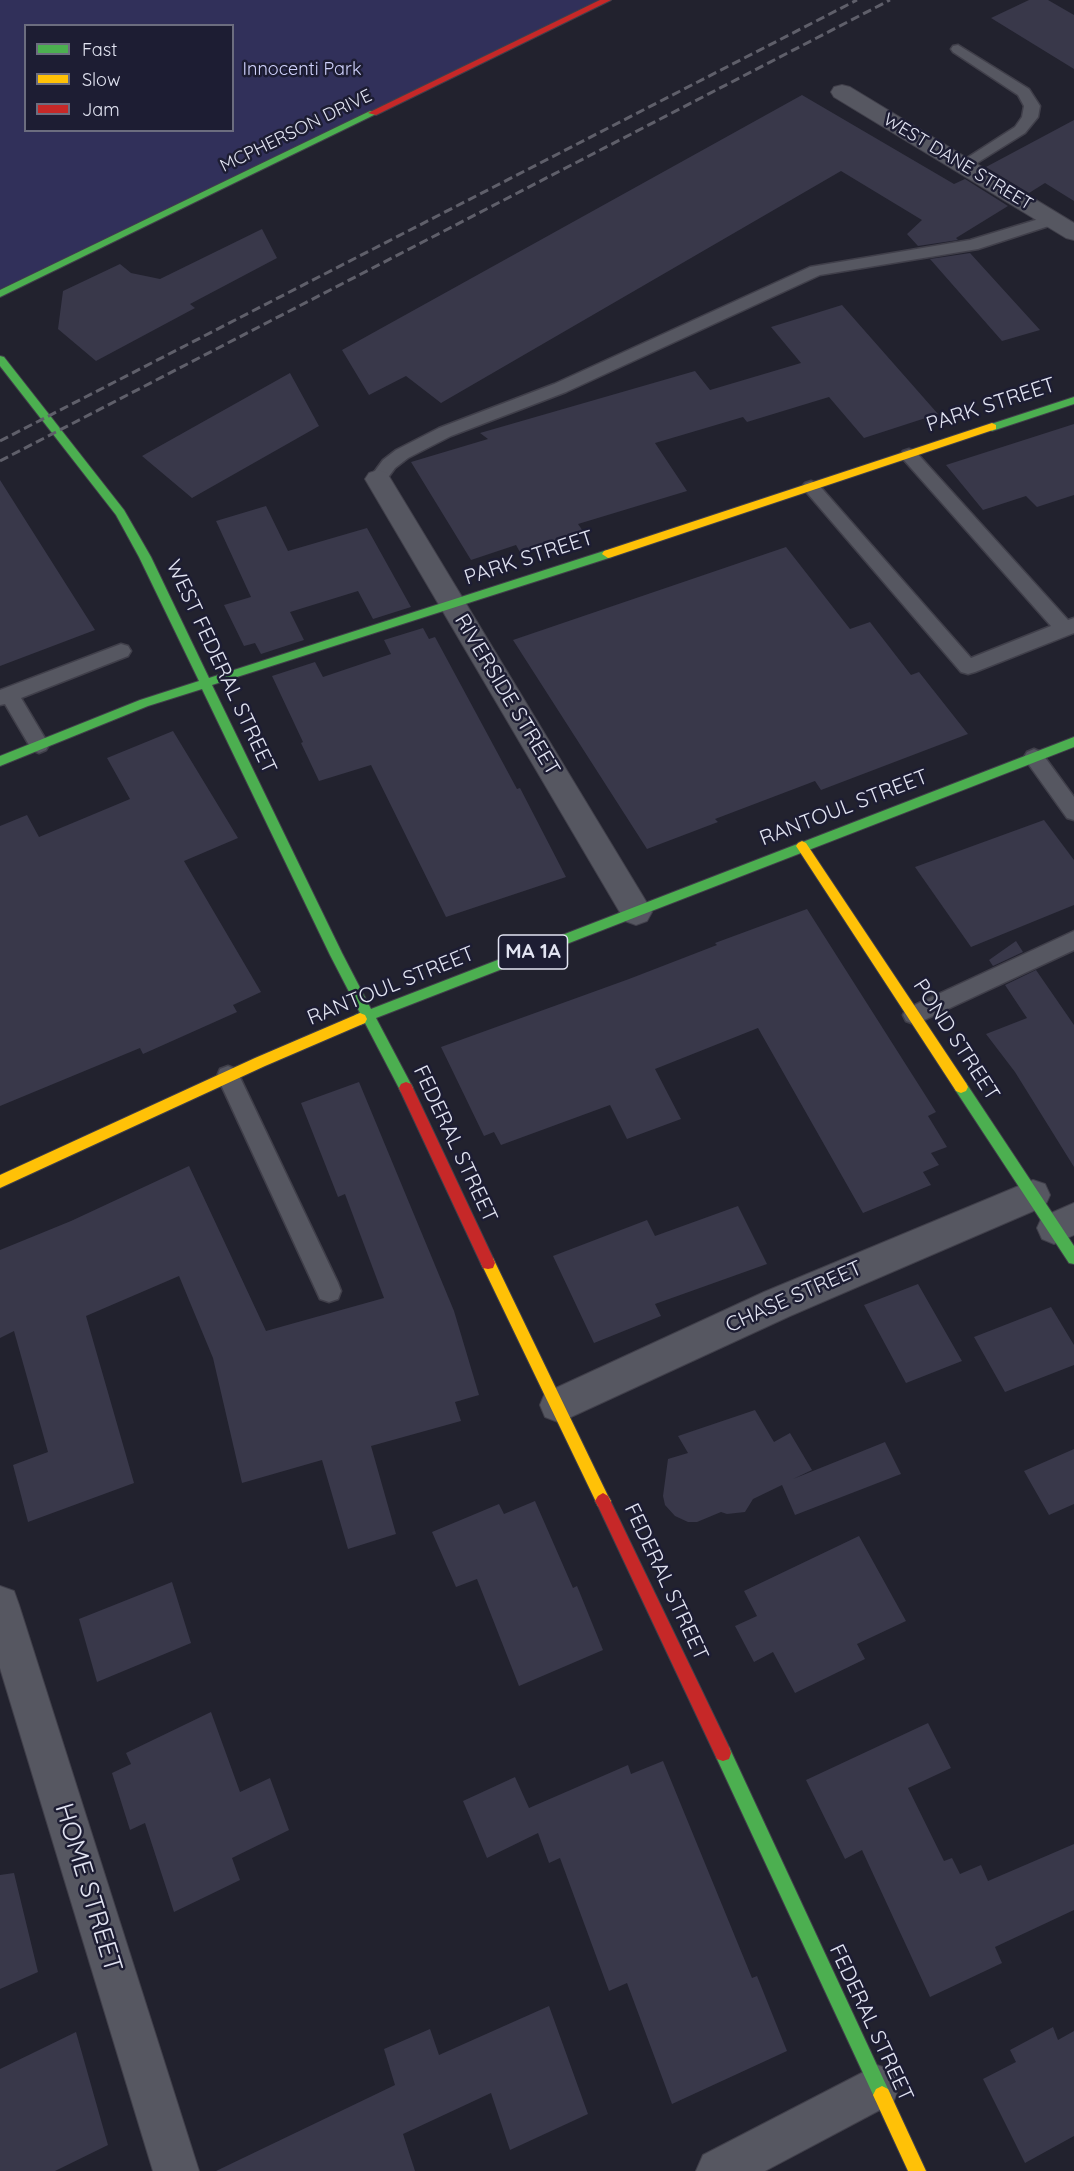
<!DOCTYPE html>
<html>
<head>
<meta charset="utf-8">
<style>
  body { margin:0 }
  #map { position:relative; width:1074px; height:2171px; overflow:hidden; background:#22222e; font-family:Quicksand,sans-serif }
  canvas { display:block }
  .legend { position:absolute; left:24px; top:24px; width:210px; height:108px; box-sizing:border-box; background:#1d1d33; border:2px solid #6c6d7f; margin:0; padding:8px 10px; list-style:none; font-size:18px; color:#e2e4f2 }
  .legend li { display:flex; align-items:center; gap:12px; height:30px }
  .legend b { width:30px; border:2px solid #6c6d7f }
</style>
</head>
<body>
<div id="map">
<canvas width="1074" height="2171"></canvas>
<ul class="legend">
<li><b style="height:8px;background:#4caf50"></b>Fast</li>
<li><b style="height:8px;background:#ffc107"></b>Slow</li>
<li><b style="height:8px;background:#c62828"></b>Jam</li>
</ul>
</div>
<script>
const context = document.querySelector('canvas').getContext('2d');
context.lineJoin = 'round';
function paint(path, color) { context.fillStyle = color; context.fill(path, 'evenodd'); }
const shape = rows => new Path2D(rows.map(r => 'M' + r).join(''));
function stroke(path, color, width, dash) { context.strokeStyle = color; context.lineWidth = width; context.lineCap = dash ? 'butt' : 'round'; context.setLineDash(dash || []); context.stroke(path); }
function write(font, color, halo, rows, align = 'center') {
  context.font = font + ' Quicksand,sans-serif'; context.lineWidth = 5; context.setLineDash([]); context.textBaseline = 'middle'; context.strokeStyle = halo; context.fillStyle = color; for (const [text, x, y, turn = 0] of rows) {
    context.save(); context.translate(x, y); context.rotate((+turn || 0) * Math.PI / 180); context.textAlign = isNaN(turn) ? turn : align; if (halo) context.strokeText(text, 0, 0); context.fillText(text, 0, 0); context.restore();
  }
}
const green = shape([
  [0,0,607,0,0,294],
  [26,26,232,26,232,130,26,130]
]);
const building = shape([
  [1029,0,1048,0,1074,15,1074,69,991,18],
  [802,95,954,184,965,179,1008,206,956,238,958,240,918,246,907,234,922,220,841,171,441,403,406,376,369,395,342,350],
  [1074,120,1074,201,1045,183,1029,193,986,167],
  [262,229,277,258,190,304,195,308,96,361,58,329,63,291,120,264,131,273,160,279],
  [970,253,1040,330,1002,341,930,259],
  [842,305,938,414,864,438,829,397,747,422,743,417,655,443,687,491,578,524,585,534,521,554,516,545,471,560,411,462,488,439,480,433,695,371,710,390,801,363,771,327],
  [290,373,319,426,192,498,142,456],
  [1074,424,1074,495,1037,507,1026,496,983,510,946,465],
  [0,480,95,630,0,666],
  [266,506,288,551,367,528,411,607,373,619,358,591,290,612,304,640,261,654,255,643,244,646,224,605,251,597,216,521],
  [786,547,850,629,870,622,911,675,919,672,968,734,821,790,815,781,715,819,718,822,647,849,513,640],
  [423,628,429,639,435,637,517,789,520,788,566,877,446,917,371,765,319,781,301,743,303,742,272,676,315,662,323,677,391,654,384,640],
  [173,731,238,838,184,861,261,992,233,1005,237,1012,143,1054,140,1048,0,1106,0,826,27,815,39,837,130,799,107,758],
  [1044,820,1074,860,1074,905,971,947,915,867],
  [807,909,936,1112,928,1116,947,1147,931,1153,939,1165,923,1172,931,1185,863,1213,758,1028,655,1069,681,1119,627,1139,610,1105,501,1145,494,1132,484,1136,441,1047,629,979,717,945,715,943],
  [1016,941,1023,952,993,966,989,960],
  [1036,970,1074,1025,1074,1167,1015,1072,986,1034,1027,1018,1005,985],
  [359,1082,454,1311,479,1395,455,1402,461,1421,371,1446,396,1534,348,1549,322,1460,242,1483,213,1358,179,1276,86,1316,134,1483,28,1522,13,1465,48,1452,14,1331,0,1338,0,1250,71,1221,189,1166,266,1331,384,1298,345,1194,338,1197,301,1103],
  [738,1206,767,1264,655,1304,661,1316,594,1343,553,1256,647,1220,655,1236],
  [918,1284,962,1361,906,1383,864,1305],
  [1051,1307,1074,1345,1074,1365,1005,1392,974,1337],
  [755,1410,774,1442,790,1433,812,1470,793,1479,885,1442,901,1474,795,1515,782,1485,753,1499,745,1512,727,1514,721,1512,697,1522,688,1522,675,1516,665,1505,663,1496,668,1459,688,1453,678,1436],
  [1074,1449,1074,1504,1049,1515,1024,1471],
  [535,1501,573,1588,577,1586,603,1650,519,1686,477,1579,456,1587,432,1532,499,1504,504,1514],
  [859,1536,906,1621,857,1644,865,1659,795,1693,773,1652,754,1662,735,1626,757,1616,744,1591],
  [172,1582,191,1643,97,1682,79,1619],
  [211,1712,240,1792,270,1778,289,1830,232,1858,240,1880,174,1912,145,1823,130,1830,112,1773,131,1764,126,1753],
  [928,1723,951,1768,908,1788,944,1861,952,1858,960,1874,981,1865,988,1881,1074,1844,1074,1910,995,1947,1002,1963,930,1997,862,1850,845,1859,806,1780],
  [663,1761,752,1978,757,1976,787,2051,672,2104,627,1983,609,1991,560,1858,549,1863,538,1833,487,1858,463,1801,515,1777,529,1808,628,1765,631,1774],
  [14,1873,38,1972,0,1989,0,1875],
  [549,2006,588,2114,510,2150,491,2093,403,2134,415,2171,216,2171,395,2085,384,2049,430,2029,439,2055],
  [1053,2027,1058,2040,1074,2031,1074,2136,1025,2163,983,2079,1016,2062,1010,2050],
  [76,2032,108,2145,55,2171,0,2171,0,2069]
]);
const lane = shape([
  [958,45,1029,89,1040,106,1038,117,1025,133,964,171,959,169,956,166,959,163,1015,127,1022,117,1024,106,1018,95,953,52,951,49,953,46,958,45],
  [1052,215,1058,217,1060,220,1058,223,978,249,820,275,566,392,451,436,408,458,395,468,384,483,372,483,369,479,383,460,396,450,439,428,554,384,810,267,970,240,1052,215],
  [909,449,915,451,1068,620,1074,618,1074,633,975,672,968,674,961,672,802,487,805,483,811,481,817,483,971,658,1051,626,903,459,900,455,903,451,909,449],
  [121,644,128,646,131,651,128,656,21,698,49,745,46,750,39,753,32,750,5,704,0,705,0,690,121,644],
  [1034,749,1041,752,1074,797,1074,820,1067,818,1027,762,1024,757,1027,752,1034,749],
  [1074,931,1074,950,922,1021,914,1024,906,1021,903,1015,906,1009,1074,931],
  [228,1066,236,1069,338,1283,341,1291,338,1299,329,1302,320,1299,217,1076,220,1069,228,1066]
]);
const street = shape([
  [842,85,850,87,1074,223,1074,240,1066,238,834,97,831,92,834,87,842,85],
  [378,470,387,473,647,903,652,912,647,921,636,925,625,921,365,479,369,473,378,470],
  [1033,1180,1045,1184,1050,1195,1045,1206,790,1316,571,1417,558,1422,545,1417,540,1405,545,1393,764,1292,1033,1180],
  [1074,1203,1074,1235,1054,1244,1042,1239,1037,1228,1042,1217,1074,1203],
  [0,1586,14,1591,19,1605,199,2171,153,2171,0,1668,0,1586],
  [877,2065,893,2071,899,2087,893,2103,765,2171,696,2171,703,2155,877,2065]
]);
const fast = shape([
  [370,111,378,113,0,297,0,290,370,111],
  [0,356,4,357,124,510,151,557,209,678,604,551,608,550,614,554,612,557,212,685,342,953,371,1009,1074,737,1074,747,376,1018,413,1088,411,1092,406,1094,401,1092,365,1023,360,1025,355,1023,353,1019,355,1015,360,1013,330,955,202,689,148,706,0,766,0,756,140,700,199,681,139,557,116,515,0,366,0,356],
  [1074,397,1074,404,992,431,987,427,988,425,1074,397],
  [961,1081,966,1083,1074,1246,1074,1264,1069,1263,956,1091,954,1087,956,1083,961,1081],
  [723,1745,729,1747,888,2089,891,2095,888,2101,882,2104,876,2101,717,1759,715,1753,717,1747,723,1745]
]);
const slow = shape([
  [992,423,996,425,996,429,612,557,608,558,602,554,604,551,992,423],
  [802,841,806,843,966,1083,968,1087,966,1091,961,1093,956,1091,798,849,796,846,798,843,802,841],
  [360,1013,365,1015,367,1019,365,1023,265,1066,0,1188,0,1175,255,1058,360,1013],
  [488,1257,493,1258,608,1496,611,1501,608,1506,603,1509,598,1506,481,1263,483,1258,488,1257],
  [882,2086,888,2089,926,2171,908,2171,873,2095,876,2089,882,2086]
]);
const jam = shape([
  [600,0,611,0,376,115,368,113,600,0],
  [406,1082,411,1084,493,1258,495,1263,493,1268,488,1269,483,1268,399,1088,401,1084,406,1082],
  [603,1493,608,1496,729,1747,731,1753,729,1759,723,1761,717,1759,598,1506,595,1501,598,1496,603,1493]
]);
const rail = shape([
  [0,441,857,0],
  [0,461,890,0]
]);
const farParknames = [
  ["Innocenti Park",302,70]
];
const farStreetnames = [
  ["MCPHERSON DRIVE",296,131,-26],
  ["WEST DANE STREET",958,162,31]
];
const shields = [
  [533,952,69]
];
const shieldNames = [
  ["MA 1A",533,952]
];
const streetNames = [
  ["PARK STREET",991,405,-18],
  ["PARK STREET",529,558,-18],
  ["WEST FEDERAL STREET",221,667,65],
  ["RIVERSIDE STREET",507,695,59],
  ["RANTOUL STREET",844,808,-21],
  ["RANTOUL STREET",391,986,-22],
  ["POND STREET",956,1040,57],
  ["FEDERAL STREET",455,1144,65],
  ["CHASE STREET",794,1297,-24],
  ["FEDERAL STREET",666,1582,65],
  ["FEDERAL STREET",871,2023,65]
];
const nearStreetnames = [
  ["HOME STREET",88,1888,73]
];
paint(green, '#31305a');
paint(building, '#39384a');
stroke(lane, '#403f4a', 3);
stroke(street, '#403f4a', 2);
stroke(fast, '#403f4a', 2);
stroke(slow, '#403f4a', 2);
stroke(jam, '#403f4a', 2);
paint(lane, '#565761');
paint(street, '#565761');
paint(fast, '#4caf50');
paint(slow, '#ffc107');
paint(jam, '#c62828');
stroke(rail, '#5f5f6a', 3, [9, 4.5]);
write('18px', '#d0d2fc', '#1d1d33', farParknames);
write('18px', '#e2e4f2', '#1d1d33', farStreetnames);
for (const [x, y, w] of shields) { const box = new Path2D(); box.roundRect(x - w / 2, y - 17, w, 34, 4.5); context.fillStyle = '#1d1d33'; context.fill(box); stroke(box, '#e2e4f2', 1.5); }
write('bold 20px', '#e2e4f2', null, shieldNames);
write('21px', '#e2e4f2', '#1d1d33', streetNames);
write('26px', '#e2e4f2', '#1d1d33', nearStreetnames);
</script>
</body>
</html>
